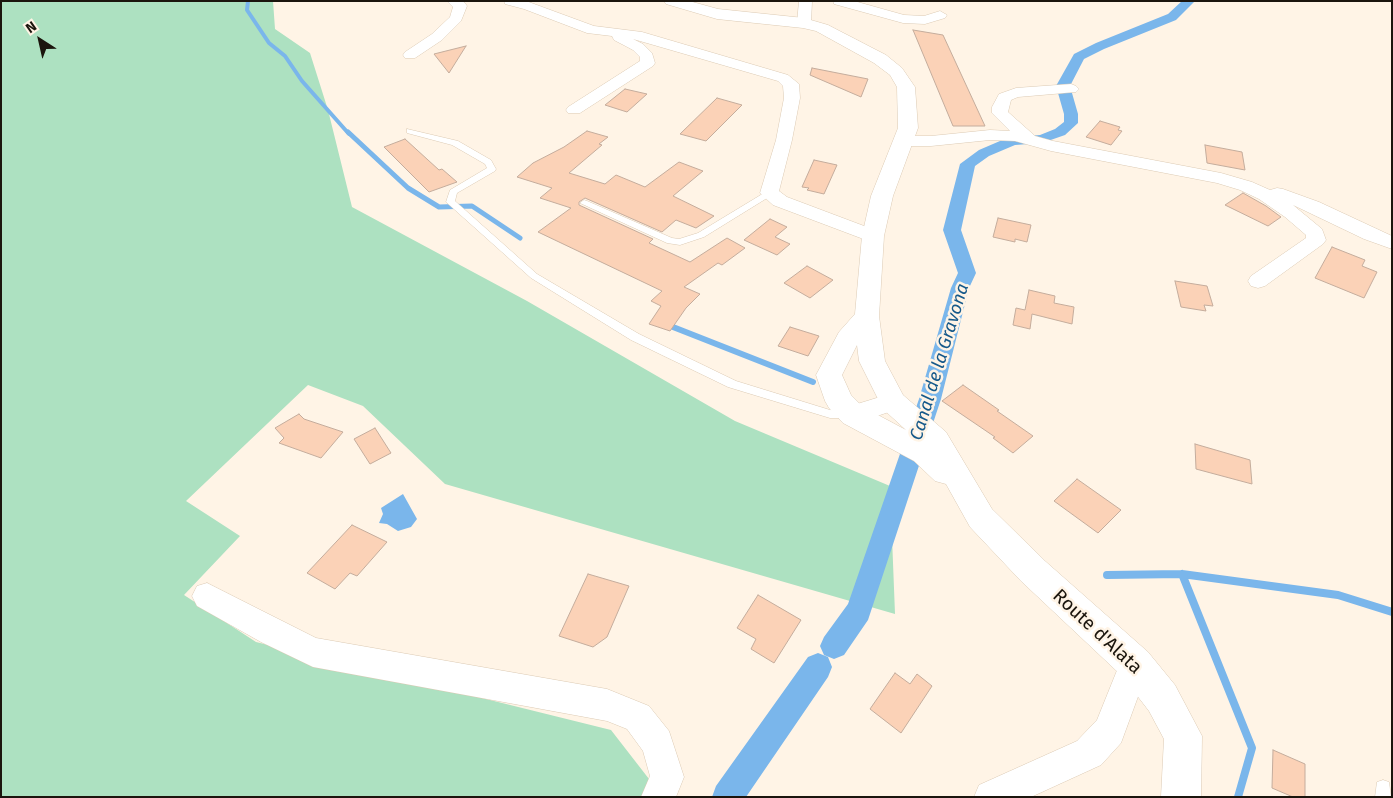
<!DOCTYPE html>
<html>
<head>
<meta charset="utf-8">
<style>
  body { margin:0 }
  #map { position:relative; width:1393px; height:798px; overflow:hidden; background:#fff4e6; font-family:"Fira Sans",sans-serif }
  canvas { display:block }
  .frame { position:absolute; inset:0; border:2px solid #1b150d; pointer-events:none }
  .north { position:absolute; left:15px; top:15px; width:50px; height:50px; -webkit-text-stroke:4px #fff4e6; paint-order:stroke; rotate:325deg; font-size:14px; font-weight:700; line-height:20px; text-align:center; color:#1b150d }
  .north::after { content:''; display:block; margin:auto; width:18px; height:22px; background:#1b150d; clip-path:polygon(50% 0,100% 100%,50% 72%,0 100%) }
</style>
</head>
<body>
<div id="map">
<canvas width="1393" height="798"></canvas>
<div class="frame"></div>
<div class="north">N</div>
</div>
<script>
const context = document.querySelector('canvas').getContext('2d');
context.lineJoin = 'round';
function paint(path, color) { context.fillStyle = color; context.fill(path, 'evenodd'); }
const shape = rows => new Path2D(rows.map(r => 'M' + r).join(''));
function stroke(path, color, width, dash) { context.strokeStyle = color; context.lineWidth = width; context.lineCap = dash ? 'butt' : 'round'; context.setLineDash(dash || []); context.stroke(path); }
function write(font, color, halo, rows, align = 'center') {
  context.font = font + ' "Fira Sans",sans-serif'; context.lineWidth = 5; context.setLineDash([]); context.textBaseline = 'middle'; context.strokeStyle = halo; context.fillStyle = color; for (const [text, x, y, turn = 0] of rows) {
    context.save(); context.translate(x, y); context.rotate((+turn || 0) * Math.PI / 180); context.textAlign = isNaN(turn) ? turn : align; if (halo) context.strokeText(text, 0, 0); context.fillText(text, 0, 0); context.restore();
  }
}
const green = shape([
  [1,1,273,1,275,29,310,53,328,110,352,207,527,301,735,421,890,486,895,614,445,484,363,406,308,385,186,501,240,536,184,595,256,642,611,730,649,779,642,797,1,797]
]);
const water = shape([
  [403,494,417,519,411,527,398,531,387,524,379,523,383,514,381,508]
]);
const streamFar3 = shape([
  [248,1,247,10,269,43,285,56,302,81,349,134]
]);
const streamFar2 = shape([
  [348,132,408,188,439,207,472,206,520,238]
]);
const streamFar1 = shape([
  [673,327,813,382]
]);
const stream = shape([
  [1182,574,1252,748,1238,797],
  [1107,575,1182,574,1338,595,1392,612]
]);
const canal = shape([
  [1182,1,1195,1,1176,20,1104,49,1084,59,1070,86,1078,114,1078,123,1065,135,1042,143,1015,145,989,156,975,166,961,230,976,273,969,288,941,399,868,620,844,655,834,659,824,655,820,646,824,637,848,604,919,399,951,288,958,273,943,230,960,164,979,150,1007,138,1040,135,1055,129,1064,122,1064,114,1056,86,1074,54,1096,43,1168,14,1182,1],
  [818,653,828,657,832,667,828,677,746,797,712,797,716,786,808,657,818,653]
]);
const building = shape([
  [913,30,943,35,985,126,953,126,913,30],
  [466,46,449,73,434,54,466,46],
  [812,68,868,79,861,97,810,75,812,68],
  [625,89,647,94,627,112,605,105,625,89],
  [717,98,742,105,706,141,680,134,717,98],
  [1100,121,1120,127,1118,130,1122,131,1111,145,1086,137,1100,121],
  [587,131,608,137,599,144,602,145,569,173,605,184,616,175,645,187,679,162,703,171,673,196,714,216,696,228,676,220,662,232,585,198,579,202,579,205,653,239,649,243,690,262,727,238,745,248,722,265,718,263,684,287,700,294,686,308,670,331,649,324,661,306,651,301,662,291,538,232,571,208,540,198,552,188,517,177,533,163,564,147,587,131],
  [405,139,439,170,442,169,457,182,429,192,384,147,405,139],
  [1205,145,1242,152,1245,170,1207,163,1205,145],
  [814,160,837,165,824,194,807,190,809,188,802,187,814,160],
  [1243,193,1266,206,1281,217,1268,226,1225,205,1243,193],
  [998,218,1031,225,1027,242,1015,239,1015,242,993,237,998,218],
  [770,219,787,227,775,237,790,244,777,255,744,240,770,219],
  [1332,247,1365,260,1362,266,1377,272,1364,298,1315,278,1332,247],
  [807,266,833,280,810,298,784,283,807,266],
  [1175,281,1207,286,1213,306,1204,305,1206,311,1181,307,1175,281],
  [1029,290,1055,296,1054,303,1074,307,1072,324,1032,314,1030,329,1013,325,1016,308,1025,310,1029,290],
  [790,327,819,336,808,356,778,346,790,327],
  [963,385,999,410,997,411,1033,436,1013,453,993,438,995,437,942,401,963,385],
  [299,414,304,419,343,432,321,458,279,443,284,438,275,428,299,414],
  [375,428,391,453,370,464,354,439,375,428],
  [1195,444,1250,460,1252,484,1196,469,1195,444],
  [1077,479,1121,510,1098,533,1054,501,1077,479],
  [352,525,387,542,357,576,350,573,335,589,307,573,352,525],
  [588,574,629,586,607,637,593,647,559,636,588,574],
  [758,595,801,620,774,663,751,649,756,639,737,628,758,595],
  [895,673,910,684,917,674,932,686,901,733,870,709,895,673],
  [1273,750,1305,764,1305,797,1293,797,1272,788,1273,750]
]);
const service = shape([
  [407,129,458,141,491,160,496,169,495,171,457,193,455,201,537,274,639,334,736,381,830,410,849,411,853,412,855,415,853,418,830,418,728,387,631,340,531,278,446,202,450,190,487,168,485,164,452,145,407,133,407,129],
  [769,190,772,191,772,195,704,237,680,245,667,243,580,203,584,200,587,201,672,238,679,239,698,233,769,190],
  [1383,780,1389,782,1391,797,1375,797,1377,782,1383,780]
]);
const minor = shape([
  [447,1,462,1,465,3,467,6,461,21,442,40,415,58,405,58,403,55,405,52,432,34,450,17,453,7,447,1],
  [504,1,526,1,594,26,642,32,788,75,799,84,800,98,792,140,779,191,787,197,880,232,883,236,880,240,873,242,866,240,773,205,760,193,776,140,784,98,783,86,778,81,633,39,643,44,652,53,655,63,653,66,580,113,568,113,566,110,568,107,640,61,640,57,633,50,614,40,612,36,587,33,524,9,505,4,504,1],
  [799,1,812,1,811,23,809,26,804,27,797,23,799,1],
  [833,1,854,1,904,15,924,16,940,11,947,15,945,18,925,24,903,23,834,4,833,1],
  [1071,84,1076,86,1079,89,1076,92,1018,97,1011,100,1008,112,1035,136,1053,141,1221,173,1252,182,1270,190,1277,188,1283,189,1319,202,1392,236,1392,249,1364,239,1293,205,1322,229,1326,240,1323,244,1265,286,1258,288,1251,286,1248,281,1251,276,1306,238,1306,235,1285,217,1259,199,1240,190,1217,183,1051,151,1015,141,990,140,931,146,903,146,897,145,895,141,897,137,903,136,931,136,990,130,1010,131,992,113,992,107,999,94,1016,88,1071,84],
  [893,393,901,396,905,402,901,408,853,424,844,422,841,415,844,408,893,393],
  [207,583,316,638,607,689,649,706,669,731,684,777,676,797,641,797,650,776,643,751,627,729,607,721,313,667,261,642,197,606,192,596,197,586,207,583],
  [1135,649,1146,653,1150,664,1121,743,1101,765,1031,797,974,797,979,785,1077,741,1097,720,1124,653,1135,649]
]);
const tertiary = shape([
  [664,1,689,1,718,9,804,18,828,25,886,55,902,68,915,87,918,128,893,196,884,236,879,316,885,361,903,395,946,432,992,509,1045,561,1148,652,1175,685,1202,736,1201,797,1161,797,1164,739,1149,711,1122,676,1021,581,970,527,946,484,935,481,914,461,843,423,829,408,825,401,816,375,839,332,855,314,862,236,871,196,898,128,897,87,890,75,874,63,816,31,803,28,717,19,666,4,664,1],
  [857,345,859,361,883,409,906,430,863,407,851,395,842,375,857,345]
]);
const waterNames = [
  ["Canal de la Gravona",940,362,-73]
];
const nearStreetnames = [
  ["Route d'Alata",1097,632,43]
];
paint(green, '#ade1c1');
paint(water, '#7ab6eb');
stroke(streamFar3, '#7ab6eb', 4);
stroke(streamFar2, '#7ab6eb', 5);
stroke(streamFar1, '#7ab6eb', 6);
stroke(stream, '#7ab6eb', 8);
paint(canal, '#7ab6eb');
paint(building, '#fbd2b7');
stroke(building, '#c4ac9c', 1);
stroke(service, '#dccab4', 1);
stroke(minor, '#dccab4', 1);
stroke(tertiary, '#dccab4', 1);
paint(service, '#fff');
paint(minor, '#fff');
paint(tertiary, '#fff');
write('italic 18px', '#16598a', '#fff4e6', waterNames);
write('19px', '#1b150d', '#fff4e6', nearStreetnames);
</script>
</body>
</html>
